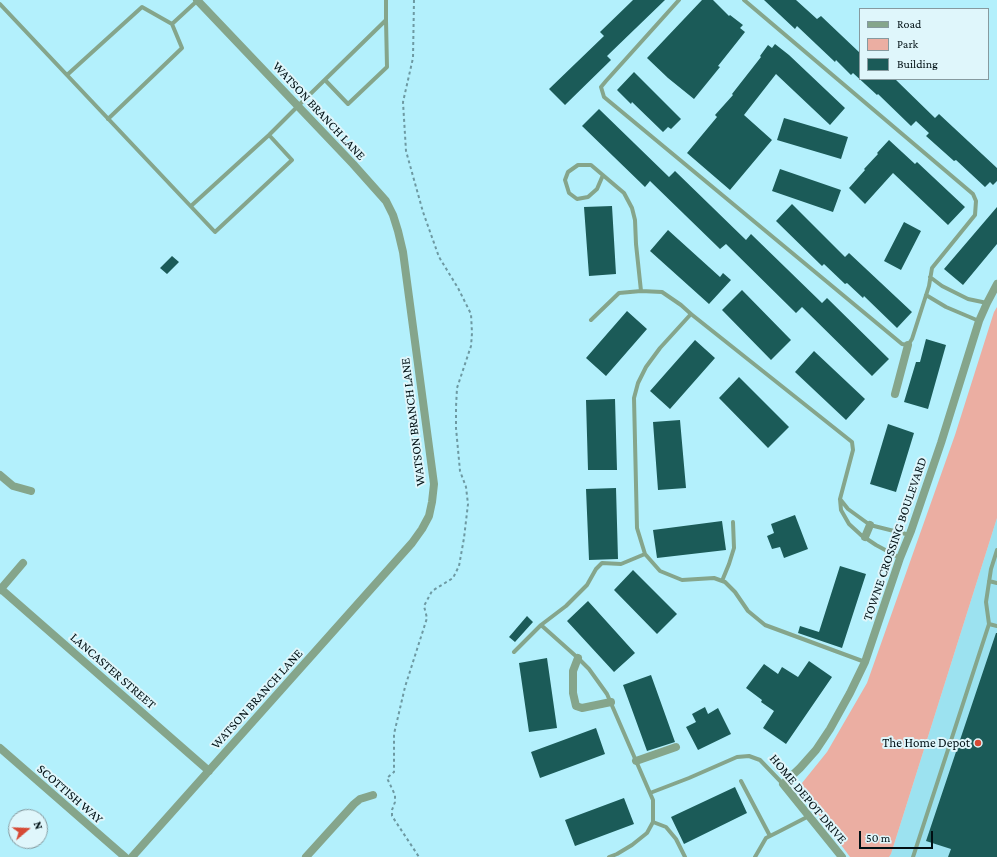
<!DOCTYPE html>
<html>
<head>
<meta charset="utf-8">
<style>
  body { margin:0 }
  #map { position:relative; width:997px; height:857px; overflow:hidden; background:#b3f0fc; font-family:"Crimson Pro",serif }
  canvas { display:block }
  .legend { position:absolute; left:859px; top:8px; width:130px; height:72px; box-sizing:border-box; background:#dff6fb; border:1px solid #869a9f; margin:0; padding:5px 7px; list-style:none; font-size:12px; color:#001014 }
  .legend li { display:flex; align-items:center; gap:8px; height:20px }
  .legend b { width:20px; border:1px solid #869a9f }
  .north { position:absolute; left:8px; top:809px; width:40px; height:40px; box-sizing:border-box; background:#dff6fb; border:1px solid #869a9f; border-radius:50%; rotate:71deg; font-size:11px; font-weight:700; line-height:16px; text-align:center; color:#001014 }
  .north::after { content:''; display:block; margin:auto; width:14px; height:18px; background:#d64a35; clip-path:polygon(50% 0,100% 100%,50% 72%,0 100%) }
  .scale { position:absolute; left:859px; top:831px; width:74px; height:18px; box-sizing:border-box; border:2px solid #001014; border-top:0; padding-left:5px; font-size:12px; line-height:14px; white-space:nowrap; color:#001014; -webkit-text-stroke:3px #dff6fb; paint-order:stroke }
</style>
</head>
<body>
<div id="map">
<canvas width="997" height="857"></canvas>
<ul class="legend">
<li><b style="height:5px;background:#85a58b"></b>Road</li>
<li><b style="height:11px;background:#ebaea2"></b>Park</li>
<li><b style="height:11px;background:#1b5b58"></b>Building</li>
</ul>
<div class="north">N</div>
<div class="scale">50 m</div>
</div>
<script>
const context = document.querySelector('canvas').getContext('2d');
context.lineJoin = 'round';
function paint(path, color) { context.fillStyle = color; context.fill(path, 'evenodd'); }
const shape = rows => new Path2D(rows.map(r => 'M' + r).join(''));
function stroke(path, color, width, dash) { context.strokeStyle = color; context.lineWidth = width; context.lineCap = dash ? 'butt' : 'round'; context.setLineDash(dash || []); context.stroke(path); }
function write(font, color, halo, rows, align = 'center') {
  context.font = font + ' "Crimson Pro",serif'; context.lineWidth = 4; context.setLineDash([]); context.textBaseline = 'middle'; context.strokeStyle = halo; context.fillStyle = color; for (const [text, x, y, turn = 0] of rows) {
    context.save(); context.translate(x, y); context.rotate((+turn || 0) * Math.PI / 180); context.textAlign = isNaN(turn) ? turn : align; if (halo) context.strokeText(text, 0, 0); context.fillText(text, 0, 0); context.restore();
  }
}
const built = shape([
  [997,518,997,857,889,857,891,854]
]);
const green = shape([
  [997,307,997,518,891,854,889,857,850,857,801,791,802,783,827,752,867,683,955,435,994,312]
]);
const building = shape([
  [633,0,665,0,607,56,611,60,565,105,549,89,604,36,600,32],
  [702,0,713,0,729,16,730,15,743,25,740,28,745,32,718,66,720,67,694,99,668,78,647,58],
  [764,0,796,0,817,19,821,16,860,53,860,79,895,79,935,118,939,114,997,168,997,181,993,185,990,182,985,187,956,160,954,161,926,136,929,133,916,121,911,126,878,94,877,95,853,73,851,75,836,60,835,62,797,26,795,29],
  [775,44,789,55,845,108,830,125,776,74,744,115,772,140,730,190,687,153,717,117,715,115,733,95,732,94,761,57,760,56,768,45,772,48],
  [634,72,681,119,671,129,668,127,663,132,632,102,631,104,617,90],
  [599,109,669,177,675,171,746,240,751,234,822,303,827,298,889,359,872,376,802,307,796,313,726,244,720,249,650,181,645,187,582,126],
  [784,118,848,137,841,159,777,140],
  [889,140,915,164,917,162,965,207,948,225,893,173,865,204,849,188,865,170,864,169,878,154,877,153],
  [780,169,841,190,833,212,772,191],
  [792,204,845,257,849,253,912,312,897,328,864,296,863,298,847,283,845,284,824,264,822,266,776,221],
  [612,206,616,274,589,276,584,207],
  [997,207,997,244,963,285,944,269],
  [904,222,921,231,901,270,884,261],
  [668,230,720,277,723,273,731,280,709,304,650,251],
  [172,256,179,262,167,274,160,268],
  [742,290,791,340,771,360,722,310],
  [627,311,647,329,606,376,586,358],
  [926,339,946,345,928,409,904,402,916,362,920,362],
  [695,340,715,358,670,409,650,391],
  [814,351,865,399,846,420,795,372],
  [739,377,789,427,768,448,719,398],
  [615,399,617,470,588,470,586,400],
  [680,420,686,488,658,490,653,422],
  [888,424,914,433,896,492,870,484],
  [616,488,618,559,589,560,586,489],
  [795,515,808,549,784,558,780,547,772,549,767,536,774,533,771,524],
  [722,521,726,550,657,558,653,530],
  [840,566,866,574,842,648,798,633,800,626,819,632],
  [633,570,677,614,657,634,614,590],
  [588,601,635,653,614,672,567,621],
  [527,616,533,622,515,642,509,637],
  [996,633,997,633,997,857,948,857,951,849,926,841],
  [547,658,557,728,529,732,519,663],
  [809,661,832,677,786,744,763,728,774,711,761,702,762,700,746,688,764,664,778,674,782,667,798,677],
  [651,675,675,742,647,751,623,685],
  [705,707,708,714,718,708,731,734,698,750,686,727,696,722,692,714],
  [596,728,605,754,540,778,531,752],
  [735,787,747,813,684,844,671,817],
  [624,798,634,824,575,846,565,820]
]);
const path = shape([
  [414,0,413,58,403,102,406,151,423,212,439,257,458,288,471,314,472,333,471,346,457,388,456,407,456,428,460,471,466,487,468,504,464,538,459,566,453,578,432,591,424,606,427,618,405,687,394,734,394,772,387,778,395,795,395,802,392,810,392,816,419,857]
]);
const service = shape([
  [679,0,606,81,601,87,604,97,902,344,908,345,912,339,929,286,932,268,975,215,976,201,973,194,744,0],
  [0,4,215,232,292,160,269,135],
  [67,75,142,7,172,24],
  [325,80,348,104,387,67,386,20],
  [108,119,182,48,172,24,198,0],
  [603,175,597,189,588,197,577,199,569,193,565,180,568,172,578,165,591,165,624,193,632,208,635,220,636,244,641,291],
  [191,206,269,135,298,106,386,20,386,0],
  [930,277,942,286,968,299,987,303],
  [926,295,946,307,979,321],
  [691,314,660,348,646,367,638,383,634,398,637,528,645,554,660,571,682,580,714,578,725,582,735,592,748,611,765,625,865,662],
  [591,320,619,293,641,291,662,292,681,305,691,314,852,442,853,450,840,499,841,510,849,524,861,535,876,545,900,558],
  [840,499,848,509,870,525,910,535],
  [722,581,729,564,734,548,733,522],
  [989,581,997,583],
  [989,624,986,602,991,569,997,550],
  [541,625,578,658,589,669,607,694,653,800,653,822,647,833,632,845,617,854,609,857],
  [514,652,541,625,566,606,587,585,596,569,602,563,621,564,645,554],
  [741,781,770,836],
  [650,793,689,778,737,757,749,756,760,760,783,784],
  [653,822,666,827,676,839,685,857],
  [755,857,766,838,778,832,809,816],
  [913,857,989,624,997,626]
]);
const minor = shape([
  [895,394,908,345],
  [0,475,13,486,31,491],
  [865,537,870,525],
  [1,589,209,771],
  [0,590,23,563],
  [578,658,573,671,573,693,576,706,582,708,611,702],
  [0,748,125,857],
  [636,761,676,747],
  [132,857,412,543,422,529,429,516,432,502,434,484,403,252,398,231,393,215,386,201,353,164,197,0],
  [306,857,354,804,360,799,373,795],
  [842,857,783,784,800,768,816,750,830,729,850,693,865,662,900,558,911,531,941,443,979,321,987,303,997,284]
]);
const markers = [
  [978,743,4,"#d64a35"]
];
const streetNames = [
  ["WATSON BRANCH LANE",319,111,47],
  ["WATSON BRANCH LANE",413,422,-97],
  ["TOWNE CROSSING BOULEVARD",895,539,-71],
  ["LANCASTER STREET",113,671,41],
  ["WATSON BRANCH LANE",257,699,-48],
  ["SCOTTISH WAY",70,794,41],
  ["HOME DEPOT DRIVE",808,799,50]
];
const poiNames = [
  ["The Home Depot",970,743]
];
paint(built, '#9ce2f0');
paint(green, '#ebaea2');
paint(building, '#1b5b58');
stroke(path, '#6d99a2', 2, [3, 3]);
stroke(service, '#85a58b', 4);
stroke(minor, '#85a58b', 8);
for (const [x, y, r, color] of markers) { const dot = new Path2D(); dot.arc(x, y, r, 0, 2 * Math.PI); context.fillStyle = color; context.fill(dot); stroke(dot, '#dff6fb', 1.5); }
write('13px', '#001014', '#dff6fb', streetNames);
write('13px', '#001014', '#dff6fb', poiNames, 'right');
</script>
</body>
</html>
